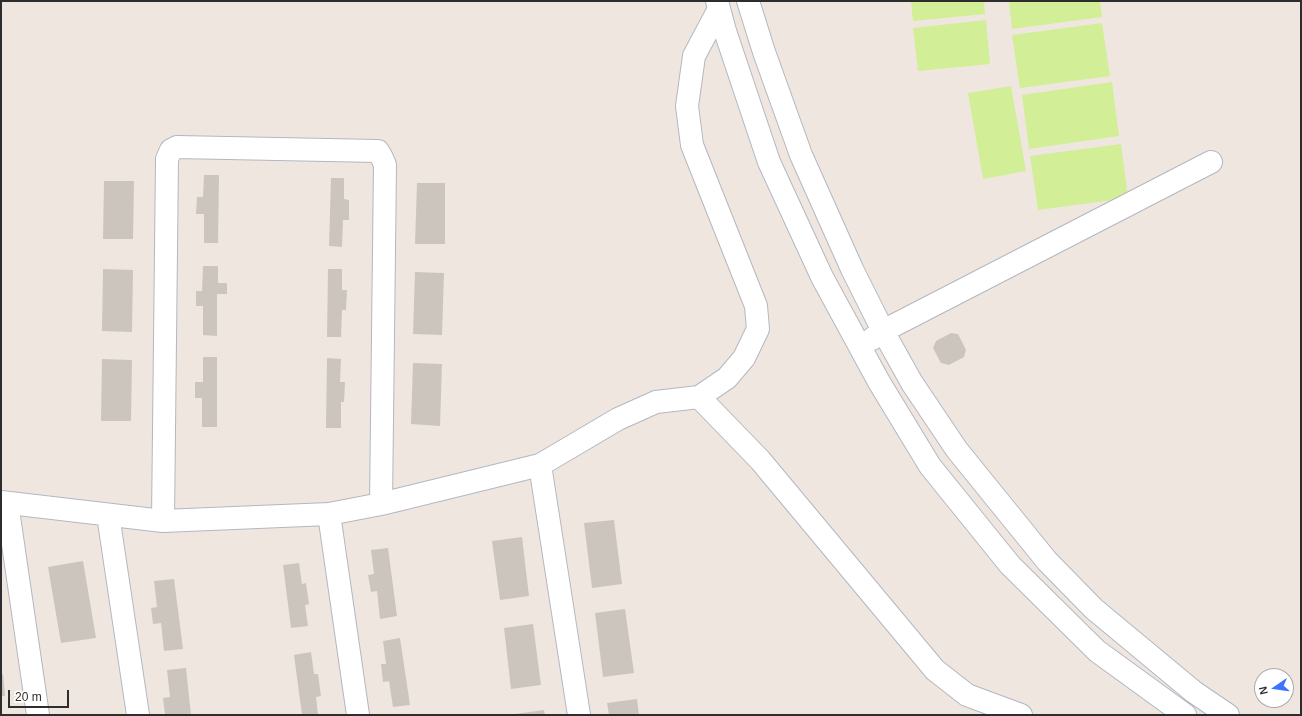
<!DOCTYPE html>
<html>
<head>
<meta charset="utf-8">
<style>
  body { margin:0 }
  #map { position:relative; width:1302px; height:716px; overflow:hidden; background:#efe7df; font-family:Helvetica,sans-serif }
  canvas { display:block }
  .frame { position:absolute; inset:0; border:2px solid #2d2d2d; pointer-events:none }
  .north { position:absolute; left:1254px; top:668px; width:40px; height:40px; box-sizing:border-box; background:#fff; border:1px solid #ababab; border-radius:50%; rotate:257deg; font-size:11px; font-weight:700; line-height:16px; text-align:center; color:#2d2d2d }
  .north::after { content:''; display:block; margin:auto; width:14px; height:18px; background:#3c74ff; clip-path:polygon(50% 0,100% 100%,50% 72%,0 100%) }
  .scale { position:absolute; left:8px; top:690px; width:61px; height:18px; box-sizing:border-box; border:2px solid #2d2d2d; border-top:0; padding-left:5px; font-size:12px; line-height:14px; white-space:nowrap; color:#2d2d2d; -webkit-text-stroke:3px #fff; paint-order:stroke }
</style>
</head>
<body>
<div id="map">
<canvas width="1302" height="716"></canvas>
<div class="frame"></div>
<div class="north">N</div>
<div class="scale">20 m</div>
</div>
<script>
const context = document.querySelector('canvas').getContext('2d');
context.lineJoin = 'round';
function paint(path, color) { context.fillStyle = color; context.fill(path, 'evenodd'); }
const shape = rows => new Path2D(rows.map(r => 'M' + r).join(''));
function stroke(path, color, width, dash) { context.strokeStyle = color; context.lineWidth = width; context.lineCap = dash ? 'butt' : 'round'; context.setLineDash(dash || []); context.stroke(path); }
const pitch = shape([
  [911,1,984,1,985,14,913,21],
  [1009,1,1100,1,1102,17,1012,29],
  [986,20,990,64,918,71,913,28],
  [1102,23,1110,76,1020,88,1012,35],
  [1112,82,1119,136,1029,149,1022,95],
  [1011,86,1026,171,983,179,968,93],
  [1121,144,1128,198,1038,210,1030,156]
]);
const building = shape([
  [204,175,219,175,218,243,204,243,204,214,196,214,197,197,203,197],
  [331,178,344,178,344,199,349,200,349,220,343,220,342,247,329,246],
  [104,181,134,181,133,239,103,239],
  [417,183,445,183,445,244,415,244],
  [203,266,218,266,218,283,227,283,227,294,217,294,217,336,203,335,203,306,196,306,196,291,202,291],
  [103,269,133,270,132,332,102,331],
  [328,269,342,269,342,290,347,290,346,310,342,310,341,337,327,337],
  [415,272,444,273,442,335,413,334],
  [951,333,958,334,966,350,964,357,949,365,941,363,933,348,936,341],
  [203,357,217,357,217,427,202,427,202,398,195,398,195,382,203,382],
  [327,358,341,359,340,382,345,382,344,402,341,402,341,428,326,428],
  [102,359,132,360,131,421,101,421],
  [413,363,442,364,440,426,411,424],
  [614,520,622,584,592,588,584,523],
  [522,537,529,596,500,600,492,541],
  [388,548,397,616,380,619,377,591,371,592,368,575,374,574,371,550],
  [83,561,96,638,61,643,48,567],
  [299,563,302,584,306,583,309,604,305,605,308,626,291,628,283,565],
  [174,579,183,649,164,651,161,623,153,624,151,608,157,607,154,581],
  [625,609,634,673,603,677,595,613],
  [533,624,541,685,511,689,504,628],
  [400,638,410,705,393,707,389,681,383,682,381,664,386,664,383,641],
  [311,652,314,674,318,674,321,696,316,697,318,715,302,715,294,655],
  [186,668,191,715,165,715,163,698,170,697,167,670],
  [3,674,5,696,1,696,1,675],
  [637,699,639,715,609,715,607,703],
  [544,710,545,715,515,715,515,714]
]);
const minor = shape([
  [717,1,725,31,769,162,822,277,879,382,930,466,1010,565,1097,651,1185,715],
  [748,1,764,52,801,155,852,269,883,331,912,383,957,450,1047,561,1094,609,1194,692,1228,715],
  [872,339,883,331,1211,162],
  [699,397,727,378,744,358,758,329,756,306,692,145,687,106,694,56,719,9],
  [540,465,579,715],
  [1,502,163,521,329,514,381,504,540,465,618,419,656,402,699,397,760,460,935,670,967,695,1021,715],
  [7,503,38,715],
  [329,514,358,715],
  [108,515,138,715],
  [163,521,167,159,171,150,177,147,378,151,382,158,385,165,381,504]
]);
paint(pitch, '#d2ee96');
paint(building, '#cbc5be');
stroke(minor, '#b3b7c1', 24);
stroke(minor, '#fff', 22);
</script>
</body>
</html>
